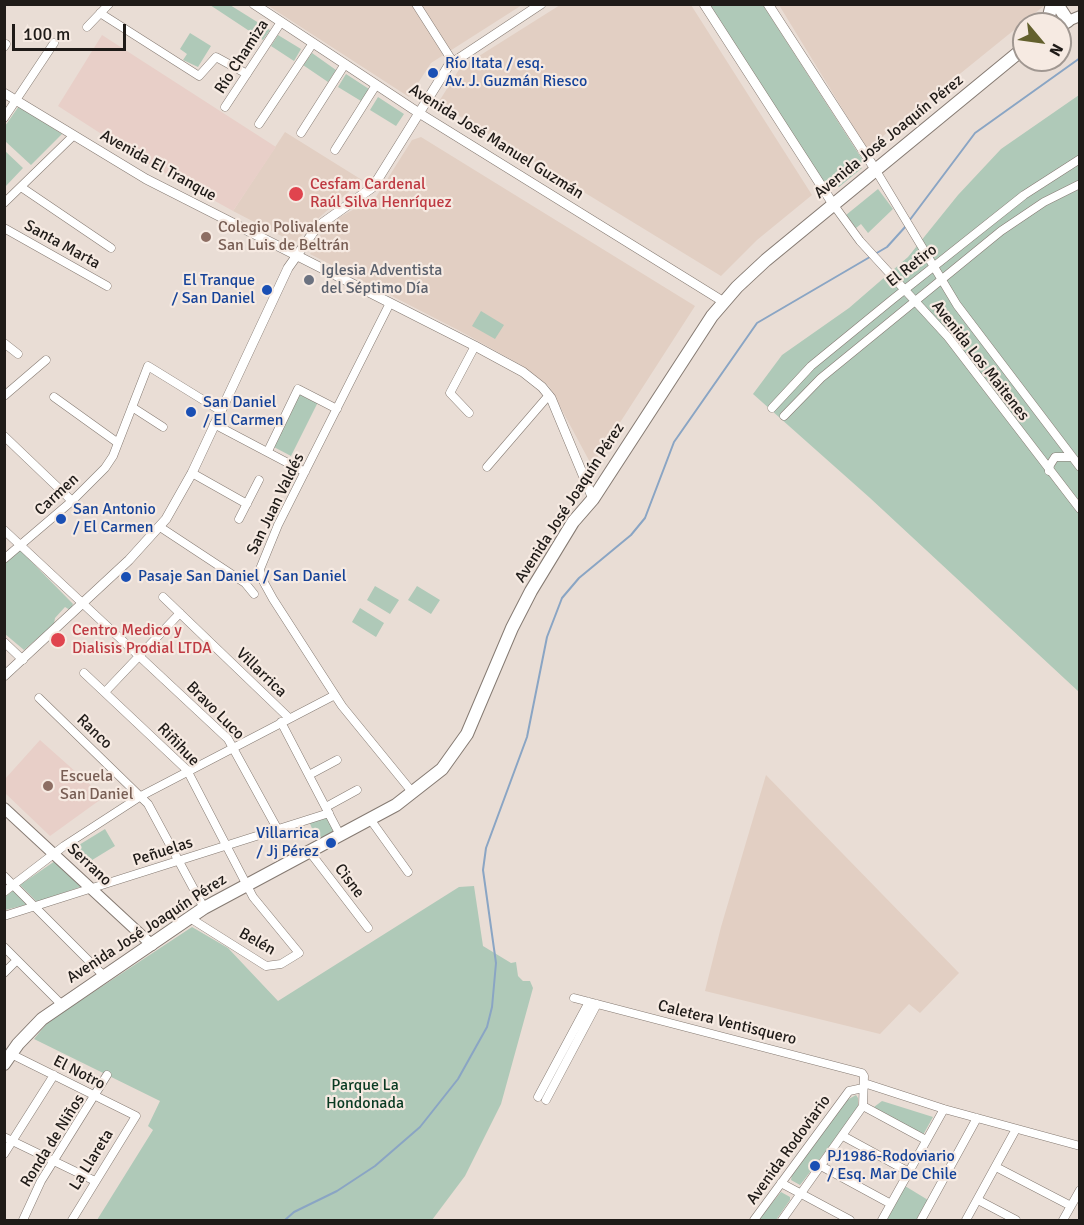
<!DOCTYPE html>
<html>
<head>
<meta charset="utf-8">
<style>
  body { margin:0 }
  #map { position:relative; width:1084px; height:1225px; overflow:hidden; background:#e9ddd5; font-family:Signika,sans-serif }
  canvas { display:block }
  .frame { position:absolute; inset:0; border:6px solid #1f1b18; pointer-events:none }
  .north { position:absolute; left:1012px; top:12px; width:60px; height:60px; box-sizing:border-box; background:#f6eae2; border:2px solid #a09791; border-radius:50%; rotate:119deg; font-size:16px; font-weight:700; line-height:24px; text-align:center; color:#1f1b18 }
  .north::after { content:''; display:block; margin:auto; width:21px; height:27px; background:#63602d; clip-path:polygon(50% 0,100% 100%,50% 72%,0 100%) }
  .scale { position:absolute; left:12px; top:24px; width:114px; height:27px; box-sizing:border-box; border:3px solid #1f1b18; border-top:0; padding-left:8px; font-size:18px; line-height:21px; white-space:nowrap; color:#1f1b18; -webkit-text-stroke:4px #f6eae2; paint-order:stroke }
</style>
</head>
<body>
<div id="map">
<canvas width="1084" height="1225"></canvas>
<div class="frame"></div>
<div class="north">N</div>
<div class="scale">100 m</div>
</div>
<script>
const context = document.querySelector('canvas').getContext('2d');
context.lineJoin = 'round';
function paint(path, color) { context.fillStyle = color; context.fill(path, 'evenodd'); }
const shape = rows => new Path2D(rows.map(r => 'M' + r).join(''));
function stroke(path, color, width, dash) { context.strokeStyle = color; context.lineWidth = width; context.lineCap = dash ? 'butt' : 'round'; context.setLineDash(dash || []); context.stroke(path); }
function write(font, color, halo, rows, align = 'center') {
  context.font = font + ' Signika,sans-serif'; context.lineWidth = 4.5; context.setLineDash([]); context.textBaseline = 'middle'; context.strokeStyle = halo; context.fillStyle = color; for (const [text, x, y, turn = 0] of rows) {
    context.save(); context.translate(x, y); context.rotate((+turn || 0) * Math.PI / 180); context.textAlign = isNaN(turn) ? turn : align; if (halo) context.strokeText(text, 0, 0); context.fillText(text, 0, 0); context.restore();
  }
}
const built = shape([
  [267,5,522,5,431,63,409,97],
  [560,5,691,5,812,195,757,240,721,276,438,103,460,68],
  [779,5,1045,5,867,149],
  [285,132,362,180,313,223,295,243,233,211],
  [421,137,695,306,592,466,549,386,521,365,460,331,310,254,322,232,340,217,376,197,412,140],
  [766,775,959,973,920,1013,909,1004,880,1034,705,991,721,927]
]);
const education = shape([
  [102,35,276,147,233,211,145,162,58,106],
  [40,740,104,797,50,836,5,793,5,779]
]);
const green = shape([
  [210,5,230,5,270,30,263,40],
  [709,5,763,5,862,159,862,168,839,187,829,185,822,180],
  [190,33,211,46,198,67,183,60,187,54,180,49],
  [278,35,301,49,294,61,271,46],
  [312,53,336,70,328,82,303,65],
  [346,74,369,89,361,101,338,87],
  [1079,95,1079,692,870,498,753,394,782,355,849,308,908,257,958,195,1001,149],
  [378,97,404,114,396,126,370,110],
  [19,106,62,134,31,165,5,141,5,126],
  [4,150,23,168,5,187,4,187],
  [878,189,893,209,868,233,861,224,856,228,846,215],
  [481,311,504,325,495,339,472,326],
  [299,392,318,402,291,456,272,446],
  [20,550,73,604,70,610,65,607,55,618,54,624,24,650,5,634,4,563],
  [375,586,399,600,390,614,367,600],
  [417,586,440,600,431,614,408,600],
  [360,608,384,623,376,637,352,622],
  [326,815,335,830,317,841,309,821],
  [105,829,115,846,84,865,74,848],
  [55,861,83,886,37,902,20,885],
  [474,886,483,946,511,963,516,962,518,976,523,981,530,981,533,988,501,1104,465,1176,432,1220,97,1220,153,1130,148,1126,160,1101,34,1039,48,1022,192,927,228,948,278,1001,459,887],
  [15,889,29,904,5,910,5,897],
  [856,1095,858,1098,858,1108,804,1180,800,1185,791,1180,792,1174,847,1100],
  [882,1101,933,1117,923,1135,874,1107],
  [905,1186,928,1200,916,1220,884,1220],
  [781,1192,790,1197,790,1200,776,1220,758,1220]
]);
const stream = shape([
  [909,221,975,133,1080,58],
  [285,1220,294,1212,337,1191,375,1166,420,1127,458,1079,487,1027,492,1007,496,963,483,870,486,848,527,737,547,637,562,598,579,578,631,535,645,518,674,442,757,323,887,247,906,226]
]);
const minor = shape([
  [416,4,453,62],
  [100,13,199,76,216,57,247,74],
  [87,27,109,4],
  [4,47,6,44],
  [225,107,281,22],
  [4,118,54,43],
  [259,124,313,43],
  [301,133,345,64],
  [335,150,376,85],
  [875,169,957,305,1080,467],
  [21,187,111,248],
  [4,203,73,136],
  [833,204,860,241,948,337,1080,509],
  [4,228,107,286],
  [390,303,278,525,260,569,262,579,273,599,342,706,413,793],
  [4,343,18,354],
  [4,396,46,360],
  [54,397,118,443],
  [132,407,163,427],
  [772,408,811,366,893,299,1024,195,1080,159],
  [469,413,450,393,475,346],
  [784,416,821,378,1001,231,1044,202,1080,184],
  [214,424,305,472],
  [4,436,72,501],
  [268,451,298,389,337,409],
  [487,467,549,395],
  [1049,471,1050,465,1055,457,1070,457],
  [192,473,247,504],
  [239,519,259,480],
  [160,527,245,583,254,594],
  [4,530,228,739,278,830],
  [4,559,72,501,105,468,113,456,148,366,221,411],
  [163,597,289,718],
  [4,642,23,660],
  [84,673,187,770,253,897,299,953,281,964,266,966,190,918],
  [105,692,180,613],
  [39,698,148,804,204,908],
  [281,722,340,835],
  [309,775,337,760],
  [326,807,357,790],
  [370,819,408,872],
  [309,851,368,928],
  [4,876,105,977],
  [4,892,64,846,141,796,335,695],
  [4,916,329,813],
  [4,947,62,1005],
  [4,973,17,960],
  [574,998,862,1073,864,1076,863,1106,782,1220],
  [11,1054,136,1116,72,1220],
  [864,1083,944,1109,1080,1146],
  [538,1097,589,1002],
  [546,1100,597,1004],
  [863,1106,926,1140],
  [843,1136,909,1172],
  [4,1137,95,1181],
  [4,1154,54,1075],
  [821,1166,891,1204],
  [996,1167,1071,1206],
  [781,1183,850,1220],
  [978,1200,1016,1220],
  [23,1220,41,1181,107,1075],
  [754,1220,849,1091,863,1088],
  [882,1220,944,1109],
  [921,1220,977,1118],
  [966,1220,1016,1129],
  [1063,1220,1080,1190]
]);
const tertiary = shape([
  [254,4,419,113,724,302],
  [704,4,833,204],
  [768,4,875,169],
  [4,93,146,179,475,346,523,372,542,387,551,398,593,499],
  [4,676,129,560,166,519,192,473,288,268,317,227,373,187,449,65,541,4]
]);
const secondary = shape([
  [1068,21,1080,16],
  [4,808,152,945]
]);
const primary = shape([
  [1057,4,1068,21,1060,26],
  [1047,24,1052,4],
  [4,1064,18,1044,42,1019,204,908,396,805,442,769,467,734,512,628,531,591,573,522,593,499,712,316,737,287,766,260,1024,48]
]);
const markers = [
  [433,73,6,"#1a4fb4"],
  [296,194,8,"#e0444e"],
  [206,237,6,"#8d6e63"],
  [309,280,6,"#6b7280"],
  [267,290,6,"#1a4fb4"],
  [191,412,6,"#1a4fb4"],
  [61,519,6,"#1a4fb4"],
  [126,577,6,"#1a4fb4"],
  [58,640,8,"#e0444e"],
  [48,786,6,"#8d6e63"],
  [331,843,6,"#1a4fb4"],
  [815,1166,6,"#1a4fb4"]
];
const streetNames = [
  ["Río Chamiza",242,57,-57],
  ["Avenida José Joaquín Pérez",889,137,-39],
  ["Avenida José Manuel Guzmán",496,142,32],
  ["Avenida El Tranque",158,166,29],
  ["Santa Marta",62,245,29],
  ["El Retiro",912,266,-38],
  ["Avenida Los Maitenes",980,361,52],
  ["Carmen",57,495,-43],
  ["Avenida José Joaquín Pérez",570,503,-57],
  ["San Juan Valdés",276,504,-64],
  ["Villarrica",261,673,44],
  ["Bravo Luco",215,711,45],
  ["Ranco",94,732,44],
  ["Riñihue",178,745,46],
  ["Peñuelas",163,852,-18],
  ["Serrano",89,865,43],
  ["Cisne",349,881,53],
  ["Avenida José Joaquín Pérez",147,929,-33],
  ["Belén",257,942,29],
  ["Caletera Ventisquero",727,1023,14],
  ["El Notro",79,1073,27],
  ["Ronda de Niños",53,1141,-58],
  ["Avenida Rodoviario",789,1150,-54],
  ["La Llareta",92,1160,-58]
];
const transitNames = [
  ["Río Itata / esq.",445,64],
  ["Av. J. Guzmán Riesco",445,82],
  ["El Tranque",255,281,"right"],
  ["/ San Daniel",255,299,"right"],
  ["San Daniel",203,403],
  ["/ El Carmen",203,421],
  ["San Antonio",73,510],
  ["/ El Carmen",73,528],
  ["Pasaje San Daniel / San Daniel",138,577],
  ["Villarrica",319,834,"right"],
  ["/ Jj Pérez",319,852,"right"],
  ["PJ1986-Rodoviario",827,1157],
  ["/ Esq. Mar De Chile",827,1175]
];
const healthNames = [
  ["Cesfam Cardenal",310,185],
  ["Raúl Silva Henríquez",310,203],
  ["Centro Medico y",72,631],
  ["Dialisis Prodial LTDA",72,649]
];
const educationNames = [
  ["Colegio Polivalente",218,228],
  ["San Luis de Beltrán",218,246],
  ["Escuela",60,777],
  ["San Daniel",60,795]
];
const worshipNames = [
  ["Iglesia Adventista",321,271],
  ["del Séptimo Día",321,289]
];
const parkNames = [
  ["Parque La",365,1086],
  ["Hondonada",365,1104]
];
paint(built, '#e2cfc3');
paint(education, '#e8cfc8');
paint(green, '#afc9b8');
stroke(stream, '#8aa5c4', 2);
stroke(minor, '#857a72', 9);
stroke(tertiary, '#857a72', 10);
stroke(secondary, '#857a72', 12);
stroke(primary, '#857a72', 14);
stroke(minor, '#fff', 8);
stroke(tertiary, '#fff', 9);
stroke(secondary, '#fff', 10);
stroke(primary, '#fff', 12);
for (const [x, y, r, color] of markers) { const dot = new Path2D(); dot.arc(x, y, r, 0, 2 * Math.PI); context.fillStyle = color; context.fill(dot); stroke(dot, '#f6eae2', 2); }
write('16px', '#1f1b18', '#f6eae2', streetNames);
write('16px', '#164399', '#f6eae2', transitNames, 'left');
write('16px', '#be3a42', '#f6eae2', healthNames, 'left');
write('16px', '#785e54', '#f6eae2', educationNames, 'left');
write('16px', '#5b616d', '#f6eae2', worshipNames, 'left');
write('16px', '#093a22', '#f6eae2', parkNames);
</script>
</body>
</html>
